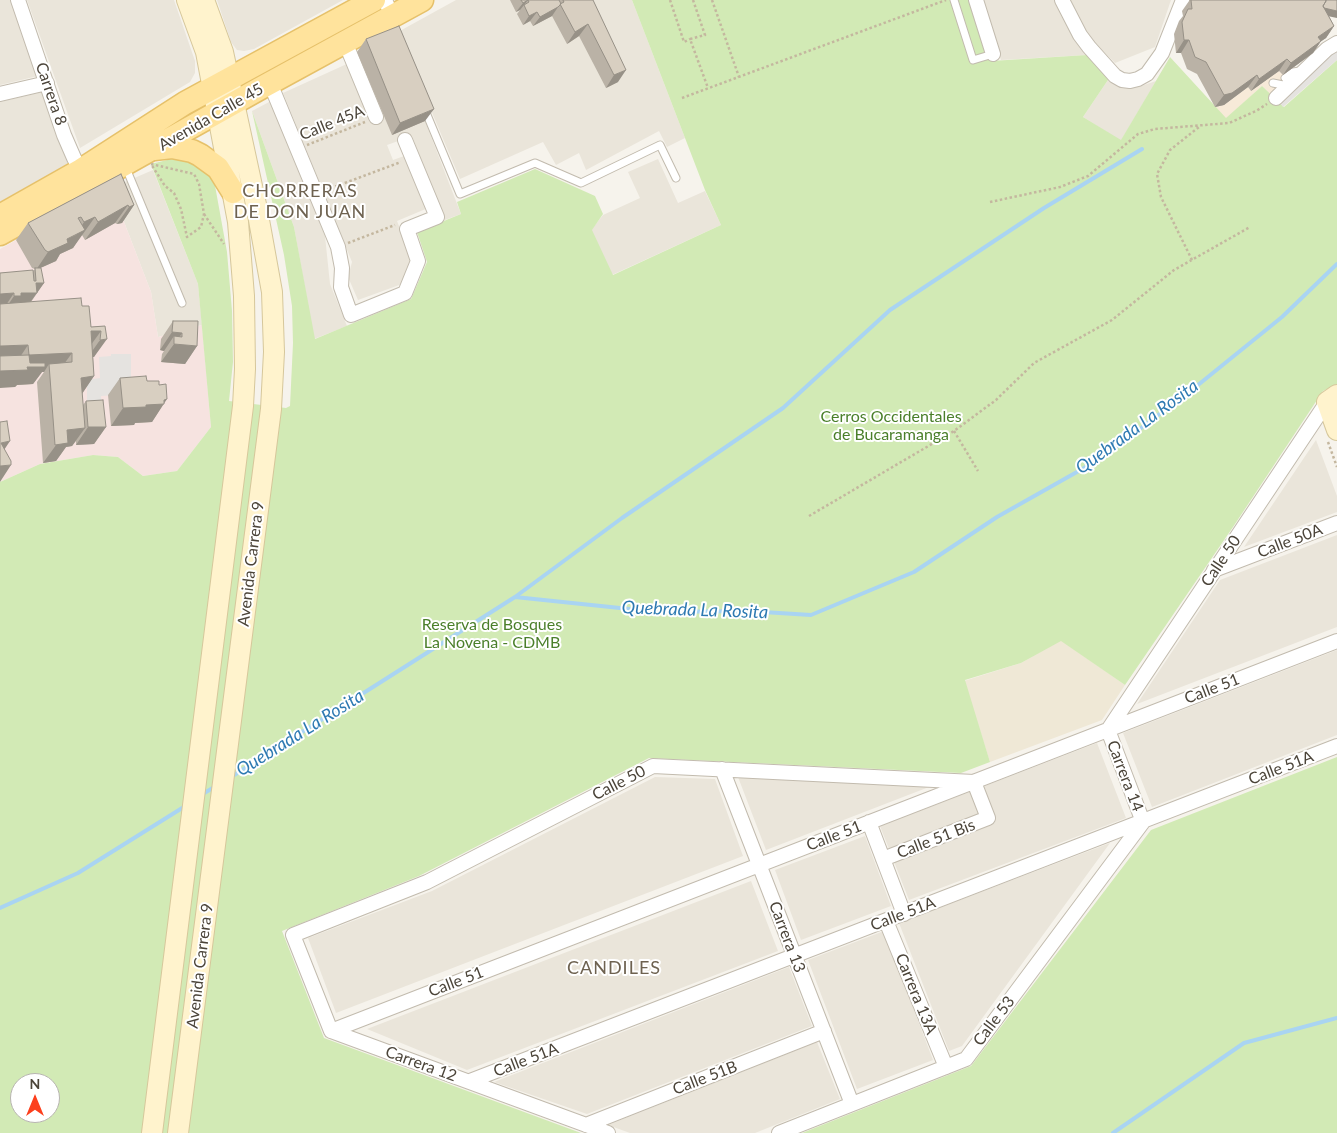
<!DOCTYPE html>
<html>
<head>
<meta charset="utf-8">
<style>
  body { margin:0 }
  #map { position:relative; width:1337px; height:1133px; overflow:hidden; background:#f6f3ec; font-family:Lato,sans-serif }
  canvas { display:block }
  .north { position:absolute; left:10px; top:1073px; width:50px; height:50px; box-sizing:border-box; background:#fff; border:1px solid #b7b4b0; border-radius:50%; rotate:0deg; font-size:14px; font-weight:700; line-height:20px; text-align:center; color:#4b4439 }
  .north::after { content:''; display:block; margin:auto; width:18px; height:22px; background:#fc3f1d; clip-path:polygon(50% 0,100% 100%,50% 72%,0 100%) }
</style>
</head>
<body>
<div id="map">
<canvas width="1337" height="1133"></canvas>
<div class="north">N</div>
</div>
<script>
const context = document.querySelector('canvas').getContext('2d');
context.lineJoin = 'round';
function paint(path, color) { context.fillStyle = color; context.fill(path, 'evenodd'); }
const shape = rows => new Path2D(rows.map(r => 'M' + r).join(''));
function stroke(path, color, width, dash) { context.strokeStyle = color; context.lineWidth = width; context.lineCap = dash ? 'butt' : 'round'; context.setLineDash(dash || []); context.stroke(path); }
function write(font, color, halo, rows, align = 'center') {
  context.font = font + ' Lato,sans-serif'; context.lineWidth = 4; context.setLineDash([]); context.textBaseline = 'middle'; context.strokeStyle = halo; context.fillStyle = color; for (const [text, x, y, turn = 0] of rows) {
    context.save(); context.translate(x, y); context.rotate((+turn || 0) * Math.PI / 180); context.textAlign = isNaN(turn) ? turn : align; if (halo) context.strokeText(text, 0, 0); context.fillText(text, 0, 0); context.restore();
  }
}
const residential = shape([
  [0,0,11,0,38,76,0,85],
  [27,0,174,0,195,61,195,73,190,82,80,148],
  [217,0,343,0,254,49,244,51,237,50,231,42],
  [456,0,632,0,685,138,667,147,659,131,586,170,579,153,556,165,543,142,460,179,398,32],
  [982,0,1056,0,1087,55,1001,60],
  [1070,0,1171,0,1155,47,1115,63,1089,37,1074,12],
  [360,58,425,121,461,214,445,220,412,136,387,145,393,160,407,155,428,208,397,221,411,257,402,284,358,300,348,277,352,262,283,93],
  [1110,77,1122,86,1141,86,1156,81,1121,141,1083,117],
  [42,92,68,164,0,202,0,102],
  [271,101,325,236,330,284,347,326,314,339,294,227,252,111],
  [658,159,678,203,705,191,721,225,612,275,591,230,603,215,640,198,628,172],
  [153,170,198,284,202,325,158,337,151,292,111,188],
  [1316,440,1337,496,1337,512,1244,547],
  [1337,535,1337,627,1137,704,1220,580],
  [1337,650,1337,735,1152,807,1123,733],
  [1097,743,1126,818,909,900,880,826],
  [655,777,715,779,743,856,336,1013,308,938,432,891],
  [738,777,929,787,766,850],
  [865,836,891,906,801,940,775,870],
  [1110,843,962,1046,949,1051,899,923],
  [751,881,778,951,467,1070,367,1029],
  [884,931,933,1060,857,1089,808,960],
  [789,967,812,1026,587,1114,494,1082],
  [817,1042,840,1099,755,1133,630,1133,608,1125]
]);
const commercial = shape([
  [1279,71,1283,75,1288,72,1294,75,1272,96,1262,86,1226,119,1215,107,1224,105,1248,87,1251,91]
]);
const education = shape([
  [1061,640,1125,685,1102,720,990,762,964,681,1021,663]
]);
const medical = shape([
  [111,188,151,292,158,337,202,325,211,427,177,471,143,476,118,457,93,455,40,464,0,482,0,249]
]);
const green = shape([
  [632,0,971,0,991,61,1087,55,1110,77,1083,117,1121,140,1170,57,1226,118,1262,86,1284,107,1337,60,1337,384,1323,391,1233,527,1125,685,1061,641,1021,663,965,680,990,762,961,773,649,758,419,876,282,931,324,1038,581,1133,0,1133,0,482,40,464,93,455,118,457,143,476,177,471,211,427,198,284,151,164,179,157,197,161,214,180,227,252,232,311,233,362,229,401,286,408,290,406,293,343,292,306,284,255,252,111,294,227,315,339,411,299,427,262,417,232,461,214,457,202,535,169,595,196,603,214,592,230,613,275,721,225,705,190],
  [20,1083,50,1083,50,1113,20,1113],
  [1337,757,1337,1133,802,1133,971,1066,1151,830]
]);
const parking = shape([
  [1337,43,1337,60,1283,107,1276,98],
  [111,354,131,354,131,394,101,396,102,409,87,410,87,380,100,378,99,357,111,356]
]);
const stream = shape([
  [515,597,622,518,783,408,890,310,1044,208,1142,149],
  [231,777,515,597,658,612,747,611,811,615,914,572,997,517,1100,459,1198,385,1282,317,1337,264],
  [201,795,216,786],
  [0,908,78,873,187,805],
  [1113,1133,1244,1043,1337,1018]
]);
const path = shape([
  [670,0,684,42,690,39],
  [693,0,705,35,690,39,708,88],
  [712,0,739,77],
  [682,98,946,0],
  [307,145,365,122],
  [151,164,194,174,199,184,204,214,201,227,187,237,181,209,174,193,165,186,151,164],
  [326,190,401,162],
  [990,202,1060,187,1088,176,1138,134,1155,129,1229,123,1256,111,1267,104],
  [204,214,224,244],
  [348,243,395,225],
  [1192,260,1161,197,1157,174,1170,150,1199,127],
  [954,431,978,471],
  [1328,442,1337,467],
  [809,516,954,431,996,400,1034,363,1112,320,1174,270,1250,227]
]);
const lane = shape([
  [954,0,973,60,993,54],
  [1285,78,1293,72,1300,71],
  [1273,83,1283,85,1287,84],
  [425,110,460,194,535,163,581,183,660,145,676,178],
  [126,168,182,303]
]);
const street = shape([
  [18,0,64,135,74,158,84,177],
  [385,0,392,16],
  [976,0,993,54],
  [1062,0,1080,35,1089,47,1115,76,1122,80,1130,81,1138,79,1147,74,1162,53,1183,0],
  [345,42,376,117],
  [270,83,338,247,342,268,341,287,351,315,405,293,418,261,407,229,437,217,405,140],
  [0,94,47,83],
  [1276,98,1327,49,1337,43],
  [1214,570,1337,523],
  [722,769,852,1104],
  [869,822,904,914],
  [886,921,946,1067],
  [331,1031,1337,641],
  [470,1081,1337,746],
  [586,1125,824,1031],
  [608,1133,331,1031,293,935,427,882,653,766,974,782,988,818,883,859],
  [779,1133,966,1059,1143,822,1108,730,1327,402]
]);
const secondary = shape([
  [1337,395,1327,402,1337,430],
  [152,1133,243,406,245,369,244,296,238,222,206,52,187,0],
  [178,1133,271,409,274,352,272,292,257,209,223,52,204,0]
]);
const primary = shape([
  [154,149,172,147,192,151,200,155,218,168,233,192],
  [0,216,81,170,185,103,374,0],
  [0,234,259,89,422,0]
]);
const wall = shape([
  [510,0,593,0,618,82,606,88,579,36,567,44,552,16,533,26,530,21,523,25,517,14,520,10,516,12],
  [1189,0,1337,0,1329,16,1334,26,1326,38,1321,41,1313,53,1283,75,1279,71,1251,91,1248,87,1224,105,1215,107,1197,74,1187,69,1181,53,1176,53,1174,34,1179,21,1183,16,1182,11,1189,1],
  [366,39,425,121,392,135,357,52],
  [121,174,134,205,122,223,117,224,115,223,85,240,82,235,81,235,73,248,60,254,56,261,40,268,44,283,31,302,82,306,91,327,105,326,94,357,93,357,94,376,82,393,83,405,86,401,106,427,94,444,76,445,76,441,72,446,66,447,56,461,43,463,37,382,44,372,42,372,33,384,17,385,15,387,0,273,33,271,35,269,32,268,16,240,28,223],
  [173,321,197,346,185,364,161,362,162,354,164,351,160,350,161,339],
  [120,378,147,381,164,403,152,422,135,423,134,425,111,426,108,395]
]);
const shadedWall = shape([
  [528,0,520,10,516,12,523,3],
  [558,7,552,16,533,26,540,17],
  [1322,7,1337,11,1337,18,1318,14],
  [537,12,530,21,523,25,529,16],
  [588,24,579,36,567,44,575,32],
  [1334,26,1326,38,1310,49,1318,37],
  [1184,40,1189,40,1181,53,1176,53],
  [1321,41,1313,53,1283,75,1291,63],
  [1287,59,1279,71,1251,91,1259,79],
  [626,70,618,82,606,88,614,75],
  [1257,75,1248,87,1224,105,1215,107,1224,95],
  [434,109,425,121,392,135,400,123],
  [128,205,115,223,85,240,98,222],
  [134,205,122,223,117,224,129,207],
  [95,217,73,248,60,254,56,261,36,270,48,252,67,239,76,235,84,222],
  [36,283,44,283,24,311,2,314,14,296],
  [14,293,2,311,0,311,0,294],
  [91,331,101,331,88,349],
  [172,332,182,333,175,344,197,346,185,364,161,362,174,344,174,336,164,351,160,350],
  [107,339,94,357,88,357,100,340],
  [28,345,16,363,0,363,0,346],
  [72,353,59,371,49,364,44,372,42,372,33,384,17,385,15,387,0,388,0,371,29,355],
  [94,376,82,394,81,378],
  [167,399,152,422,135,423,134,425,111,426,123,408,146,405,164,400],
  [88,427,106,427,94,444,76,445],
  [85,428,72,446,66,447,56,461,43,463,67,430],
  [10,441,0,456,1,443],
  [11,465,0,482,0,466]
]);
const building = shape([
  [521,0,528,0,523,3,521,0],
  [528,0,559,0,561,4,558,7,540,17,537,12,529,16,524,5,529,2,528,0],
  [563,0,593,0,626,70,614,75,588,24,575,32,560,4,564,2,563,0],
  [1191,0,1326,0,1326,1,1323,6,1334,26,1318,37,1321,41,1291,63,1287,59,1259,79,1257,75,1232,93,1224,95,1206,62,1195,57,1189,40,1184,40,1182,22,1188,9,1192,9,1191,0],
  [1326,0,1337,0,1337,11,1324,8,1323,6,1326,1,1326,0],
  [399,26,434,109,400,123,366,39,399,26],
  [121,174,134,205,129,207,128,205,98,222,95,217,84,222,81,217,78,218,85,230,67,239,68,243,48,252,45,250,28,223,121,174],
  [35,268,41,268,44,283,36,283,37,293,21,293,21,296,14,296,14,293,0,294,0,273,33,270,34,281,36,281,35,268],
  [81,298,82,306,89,306,91,327,105,326,107,339,100,340,101,331,91,331,94,376,81,378,85,428,67,430,68,443,55,445,49,364,72,362,72,353,29,355,28,345,0,346,0,304,81,298],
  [173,321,198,321,197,346,174,344,174,336,182,337,182,333,172,332,173,321],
  [29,355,30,363,45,363,45,367,27,367,28,370,0,371,0,356,29,355],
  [146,376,147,381,159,381,159,385,166,384,167,399,164,400,164,404,146,405,146,407,123,408,120,378,146,376],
  [103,400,106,427,88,427,86,401,103,400],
  [7,421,10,441,1,443,11,461,11,465,0,466,0,422,7,421]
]);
const streetNames = [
  ["Carrera 8",51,94,71],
  ["Avenida Calle 45",211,117,-30],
  ["Calle 45A",332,123,-22],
  ["Calle 50A",1290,541,-21],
  ["Calle 50",1221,561,-56],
  ["Avenida Carrera 9",251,564,-83],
  ["Calle 51",1212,689,-21],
  ["Calle 51A",1281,768,-21],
  ["Carrera 14",1125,776,69],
  ["Calle 50",619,783,-27],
  ["Calle 51",834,836,-21],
  ["Calle 51 Bis",936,839,-21],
  ["Calle 51A",903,914,-21],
  ["Carrera 13",787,937,69],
  ["Avenida Carrera 9",200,966,-83],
  ["Calle 51",456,982,-21],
  ["Carrera 13A",916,994,68],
  ["Calle 53",994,1021,-53],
  ["Calle 51A",526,1060,-21],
  ["Carrera 12",421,1064,20],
  ["Calle 51B",705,1078,-21]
];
const parkNames = [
  ["Cerros Occidentales",891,417],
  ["de Bucaramanga",891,435],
  ["Reserva de Bosques",492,625],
  ["La Novena - CDMB",492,643]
];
const neighbourhoodNames = [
  ["CHORRERAS",300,191],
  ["DE DON JUAN",300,212],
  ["CANDILES",614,968]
];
const waterNames = [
  ["Quebrada La Rosita",1137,427,-36],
  ["Quebrada La Rosita",695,610,2],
  ["Quebrada La Rosita",300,733,-32]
];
paint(residential, '#eae5da');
paint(commercial, '#f7ead8');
paint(education, '#efe8d6');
paint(medical, '#f6e3e0');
paint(green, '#d2eab5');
paint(parking, '#e5e3e0');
stroke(stream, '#a9d4f2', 4);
stroke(lane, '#c2bbae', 9);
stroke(street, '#c2bbae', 16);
stroke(secondary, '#d6c79b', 22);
stroke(primary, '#e6c16a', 25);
stroke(path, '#c4b79f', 2.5, [2.5, 2.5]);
stroke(lane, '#fff', 7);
stroke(street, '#fff', 14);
stroke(secondary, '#fff3cd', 20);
stroke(primary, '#ffe39c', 22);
paint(wall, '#bab2a6');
paint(shadedWall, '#979187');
paint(building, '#d8cfc1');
stroke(building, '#979187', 1);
write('16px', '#4b4439', '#fff', streetNames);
write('16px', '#4a7f2a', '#fff', parkNames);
context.letterSpacing = '1px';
write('18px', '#6e6250', '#fff', neighbourhoodNames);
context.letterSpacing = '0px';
write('italic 18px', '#2e7ab2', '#fff', waterNames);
</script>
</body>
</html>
